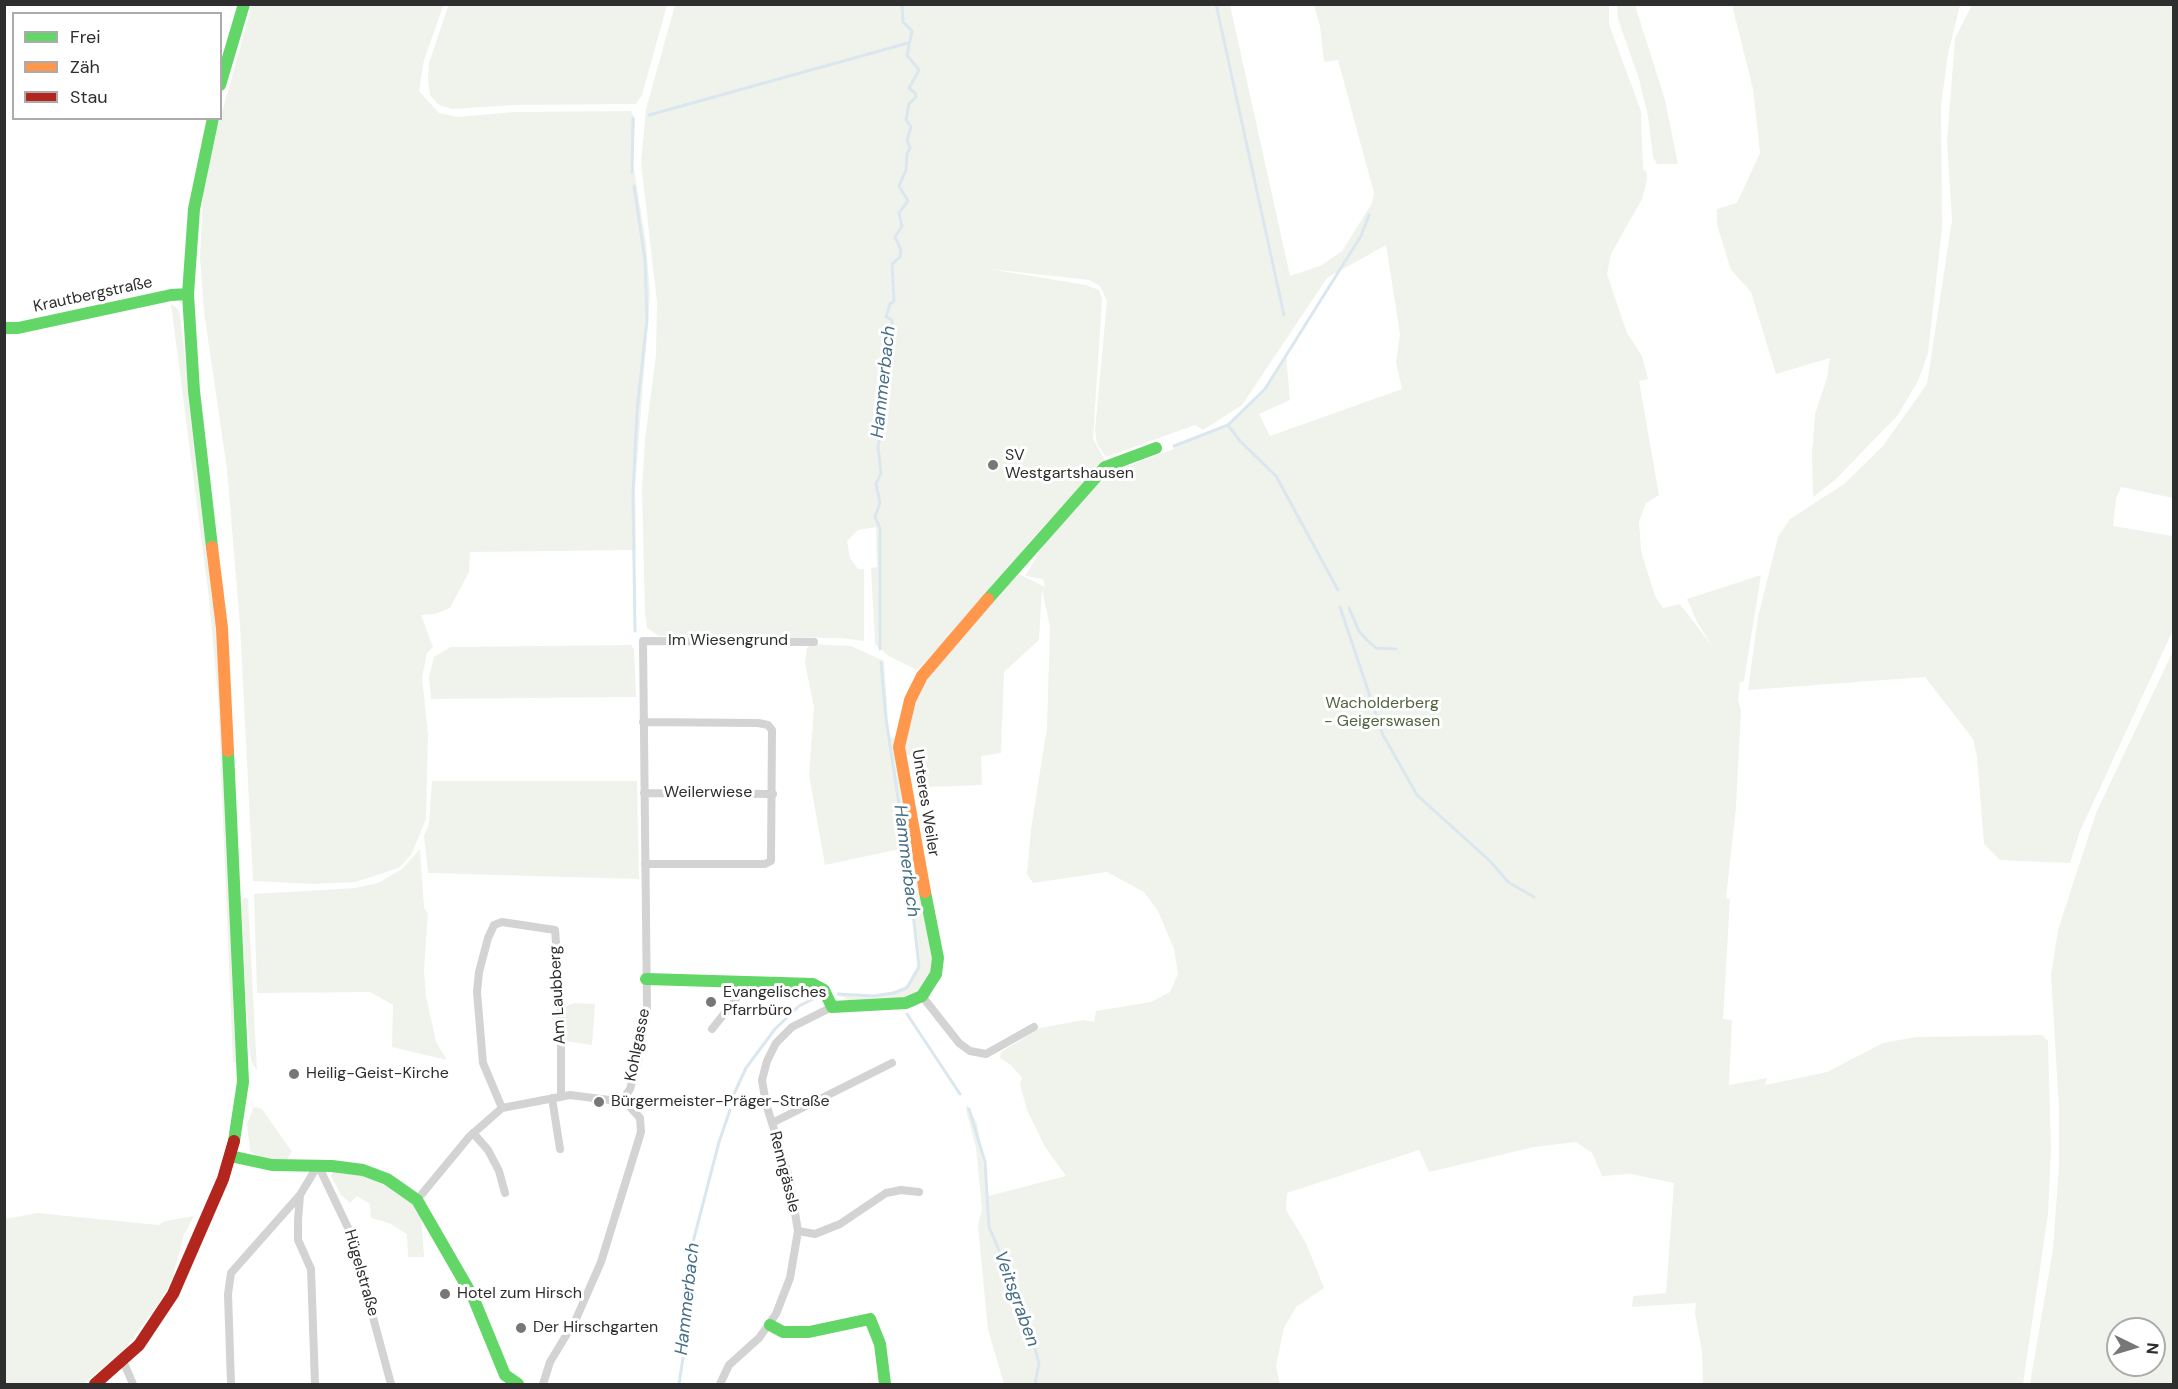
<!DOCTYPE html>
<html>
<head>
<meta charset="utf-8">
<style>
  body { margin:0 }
  #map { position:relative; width:2178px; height:1389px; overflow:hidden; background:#fff; font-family:"DM Sans",sans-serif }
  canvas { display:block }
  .frame { position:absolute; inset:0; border:6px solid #2e2e2e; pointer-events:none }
  .legend { position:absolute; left:12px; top:12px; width:210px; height:108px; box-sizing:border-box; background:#fff; border:2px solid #ababab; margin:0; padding:8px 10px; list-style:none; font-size:18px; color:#2e2e2e }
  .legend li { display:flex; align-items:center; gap:12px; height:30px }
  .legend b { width:30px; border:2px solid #ababab }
  .north { position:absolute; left:2106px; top:1317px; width:60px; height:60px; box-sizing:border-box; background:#fff; border:2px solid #ababab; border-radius:50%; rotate:95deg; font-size:16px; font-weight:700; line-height:24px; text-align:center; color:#2e2e2e }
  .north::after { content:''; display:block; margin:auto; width:21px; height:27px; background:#777; clip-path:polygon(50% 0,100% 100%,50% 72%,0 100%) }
</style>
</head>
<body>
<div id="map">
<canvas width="2178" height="1389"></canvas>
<div class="frame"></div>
<ul class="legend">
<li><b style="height:8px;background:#63d668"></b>Frei</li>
<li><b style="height:8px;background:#ff974d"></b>Zäh</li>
<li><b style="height:8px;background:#b3261e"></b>Stau</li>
</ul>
<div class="north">N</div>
</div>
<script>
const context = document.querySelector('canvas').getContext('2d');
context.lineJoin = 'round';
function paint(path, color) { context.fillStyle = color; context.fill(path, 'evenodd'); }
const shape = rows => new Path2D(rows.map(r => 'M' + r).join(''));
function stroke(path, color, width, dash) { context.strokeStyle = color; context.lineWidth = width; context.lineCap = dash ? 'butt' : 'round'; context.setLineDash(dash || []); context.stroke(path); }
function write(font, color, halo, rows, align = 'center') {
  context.font = font + ' "DM Sans",sans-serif'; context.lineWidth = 6; context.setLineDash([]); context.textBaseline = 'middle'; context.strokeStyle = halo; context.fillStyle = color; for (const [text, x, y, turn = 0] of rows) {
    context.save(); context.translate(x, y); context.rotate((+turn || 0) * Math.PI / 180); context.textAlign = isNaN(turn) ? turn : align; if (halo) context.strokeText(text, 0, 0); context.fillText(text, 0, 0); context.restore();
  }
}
const green = shape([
  [444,4,424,60,419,91,439,113,458,117,513,112,631,111,635,119,633,163,646,243,650,294,635,488,636,550,470,552,469,572,450,608,435,614,421,615,433,647,427,653,422,677,428,734,426,819,411,855,399,868,355,882,312,884,253,881,240,625,227,469,204,312,200,258,203,194,217,130,252,5],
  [449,4,667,4,667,5,642,95,636,104,514,105,452,109,439,105,430,95,428,79,429,63],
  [675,5,1230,5,1290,276,1322,265,1342,251,1372,203,1374,193,1338,60,1324,62,1320,26,1314,5,1609,5,1609,24,1641,111,1643,169,1647,173,1647,180,1642,199,1611,254,1607,274,1627,333,1642,356,1648,379,1639,381,1659,495,1646,503,1639,522,1641,551,1655,596,1663,608,1680,604,1712,646,1697,622,1687,599,1761,575,1744,681,1740,683,1738,700,1741,710,1736,807,1726,898,1730,899,1723,1019,1732,1020,1729,1085,1767,1078,1765,1085,1827,1072,1883,1043,1916,1037,2042,1035,2048,1041,2051,1149,2048,1214,2023,1384,1703,1384,1702,1351,1695,1314,1696,1303,1632,1307,1633,1296,1666,1293,1674,1183,1631,1174,1602,1176,1592,1153,1576,1142,1534,1147,1429,1172,1419,1150,1287,1193,1286,1210,1306,1243,1324,1288,1296,1307,1284,1328,1276,1366,1280,1384,1004,1384,988,1330,978,1226,982,1209,976,1148,966,1110,967,1105,977,1123,988,1196,1066,1176,1045,1147,1027,1110,1020,1084,1022,1078,1011,1065,1000,1058,1001,1052,1040,1028,1083,1020,1094,1022,1096,1011,1151,1002,1170,992,1178,974,1174,949,1158,911,1144,892,1107,872,1033,883,1027,874,1031,829,1047,727,1050,627,1042,589,1039,640,1004,672,1001,753,981,756,982,785,926,787,917,755,904,755,909,715,927,676,1017,573,1045,587,1043,579,1025,576,1051,533,1101,478,1113,469,1115,471,1174,449,1173,446,1222,428,1262,394,1286,354,1290,400,1259,414,1270,436,1402,389,1396,362,1400,334,1386,245,1327,278,1242,405,1203,430,1195,425,1106,457,1097,444,1095,430,1107,301,1100,286,1089,280,990,269,1086,285,1099,290,1102,299,1093,439,1106,462,1097,466,1096,471,1034,536,1022,551,1022,558,1016,558,946,640,917,670,887,655,875,644,871,568,877,567,876,527,858,530,847,541,850,558,858,569,864,569,864,641,841,638,659,636,647,628,645,614,642,489,645,439,656,355,657,302,641,163,646,109],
  [1617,5,1635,5,1665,100,1678,164,1657,164,1653,157,1648,116,1639,79,1618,19],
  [1732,5,1960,5,1948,54,1941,105,1942,228,1928,353,1919,379,1898,415,1835,480,1813,497,1812,454,1815,414,1827,378,1830,358,1776,374,1751,292,1731,270,1717,225,1717,209,1737,203,1760,153,1753,89],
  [1972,5,2173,5,2173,498,2121,487,2116,499,2113,526,2173,536,2173,630,2080,831,2070,863,2000,860,1984,844,1977,757,1973,739,1925,677,1748,690,1758,617,1778,537,1790,519,1844,484,1883,446,1927,384,1952,220,1947,142,1955,38],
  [171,304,178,309,180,315,218,625,236,1063,233,1062,218,699,209,598],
  [811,644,851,646,884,661,889,737,896,739,936,959,924,990,907,1000,850,1001,839,995,873,995,894,991,906,986,919,963,905,848,825,865,809,775,814,708,805,662,807,648],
  [631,645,634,649,636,697,431,699,429,677,434,657,450,647],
  [2173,651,2173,1384,2030,1384,2053,1249,2059,1165,2059,1108,2051,975,2058,930,2096,813],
  [2118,1329,2154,1329,2154,1365,2118,1365],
  [432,781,637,781,639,879,428,873,424,836,429,824],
  [420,849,424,908,428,913,424,970,426,996,436,1042,447,1060,392,1047,393,1005,370,992,257,993,254,894,355,888,378,883,402,869],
  [244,897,248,899,257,1071,251,1061,249,1044,240,906],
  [575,1003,595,1004,592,1045,565,1041,564,1007],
  [254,1107,262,1109,292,1152,286,1161,257,1157,250,1151,247,1124],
  [332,1171,357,1174,380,1182,399,1191,421,1212,424,1257,408,1257,407,1234,389,1223,371,1218,370,1204,357,1196,350,1203,341,1195,331,1176],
  [37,1213,159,1225,165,1221,194,1216,184,1235,172,1279,159,1303,123,1352,83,1384,5,1384,5,1219]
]);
const stream = shape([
  [1216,4,1284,315],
  [649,115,908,43],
  [632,172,633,118],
  [634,186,645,260,647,320,637,411,633,494,635,631],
  [1228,425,1240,441,1276,476,1338,590],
  [1174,446,1228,425,1265,389,1361,236,1369,215],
  [1340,607,1383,735,1417,795,1491,862,1508,882,1534,897],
  [1349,608,1359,631,1367,640,1376,648,1396,649],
  [880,649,880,528,875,517,880,503,876,484,881,473,878,446,883,424,884,395,882,388,888,361,885,340,892,327,892,320,886,317,890,304,894,301,892,264,900,257,901,250,895,237,902,226,899,213,908,201,899,186,906,170,907,154,910,148,907,140,911,127,906,120,909,104,916,97,915,93,909,88,919,70,907,55,912,31,903,22,902,4],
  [838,994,873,996,894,993,907,988,919,967,906,850,886,719,881,662],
  [907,1014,960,1094],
  [733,1096,746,1068,775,1029,799,1006,817,997],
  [969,1109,985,1162,989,1227,1005,1264,1008,1287,1016,1309,1032,1338,1039,1363,1035,1384],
  [679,1384,685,1345,683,1318,693,1242,719,1142,730,1110]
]);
const street = shape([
  [643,722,758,723,768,725,772,730,771,861,765,864,645,864],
  [644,793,773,794],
  [922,996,959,1043,970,1051,986,1054,1034,1027],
  [712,1029,736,999,738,980],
  [552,1098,560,1149],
  [502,1108,483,1063,477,992,479,972,488,938,494,925,502,922,555,930,561,1005,561,1097],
  [772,1123,892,1063],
  [473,1133,488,1150,499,1171,505,1193],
  [318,1165,350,1232,391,1384],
  [417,1200,469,1137,502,1108,570,1095,617,1101,623,1099],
  [798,1231,815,1234,840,1224,886,1193,901,1190,919,1192],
  [123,1361,133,1384],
  [231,1384,228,1294,231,1273,300,1195],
  [315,1384,311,1269,298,1240,298,1220,300,1195,318,1165],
  [543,1384,550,1362,576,1319,601,1262,641,1132,640,1118,623,1099,630,1089,638,1061,647,1010,643,641,814,642],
  [720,1384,729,1365,759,1338,776,1314,790,1278,798,1231,789,1177,766,1104,762,1080,767,1061,776,1043,792,1027,832,1007]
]);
const fast = shape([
  [220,85,244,4],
  [4,328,18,328,171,295,188,294],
  [212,547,194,391,188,294,194,209,213,118],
  [988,599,1105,467,1156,448],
  [228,751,243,1082,234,1141],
  [646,979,813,984,824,990,832,1007,906,1003,922,996,936,974,938,958,925,892],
  [230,1156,272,1165,332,1166,363,1170,387,1179,417,1200,473,1297,505,1375,518,1384],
  [770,1325,783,1332,809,1332,870,1319,880,1344,885,1384]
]);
const slow = shape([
  [212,547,222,628,228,751],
  [925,892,899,747,910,700,922,676,988,599]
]);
const jam = shape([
  [95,1384,139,1345,173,1294,223,1179,234,1141]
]);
const markers = [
  [993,465,6,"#777"],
  [711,1002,6,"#777"],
  [294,1074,6,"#777"],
  [599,1102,6,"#777"],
  [445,1294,6,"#777"],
  [521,1328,6,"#777"]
];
const streetNames = [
  ["Krautbergstraße",93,295,-12],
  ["Im Wiesengrund",728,641],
  ["Weilerwiese",708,793],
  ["Unteres Weiler",925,803,81],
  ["Am Laubberg",558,995,-93],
  ["Kohlgasse",638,1045,-79],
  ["Renngässle",784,1172,76],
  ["Hügelstraße",361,1273,74]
];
const poiNames = [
  ["SV",1005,456],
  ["Westgartshausen",1005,474],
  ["Evangelisches",723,993],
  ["Pfarrbüro",723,1011],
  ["Heilig-Geist-Kirche",306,1074],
  ["Bürgermeister-Präger-Straße",611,1102],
  ["Hotel zum Hirsch",457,1294],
  ["Der Hirschgarten",533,1328]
];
const parkNames = [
  ["Wacholderberg",1382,704],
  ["- Geigerswasen",1382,722]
];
const waterNames = [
  ["Hammerbach",884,382,-84],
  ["Hammerbach",906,861,83],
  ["Hammerbach",688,1299,-84],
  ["Veitsgraben",1016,1299,70]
];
paint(green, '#f0f3ec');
stroke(stream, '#dbe7ee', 3);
stroke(street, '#d3d3d3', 8);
stroke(fast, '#63d668', 12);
stroke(slow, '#ff974d', 12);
stroke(jam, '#b3261e', 12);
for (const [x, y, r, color] of markers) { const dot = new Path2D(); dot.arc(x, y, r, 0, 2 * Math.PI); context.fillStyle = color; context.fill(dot); stroke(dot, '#fff', 2); }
write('16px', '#2e2e2e', '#fff', streetNames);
write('16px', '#2e2e2e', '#fff', poiNames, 'left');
write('16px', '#526540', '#fff', parkNames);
write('italic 18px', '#456e87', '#fff', waterNames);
</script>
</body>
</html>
